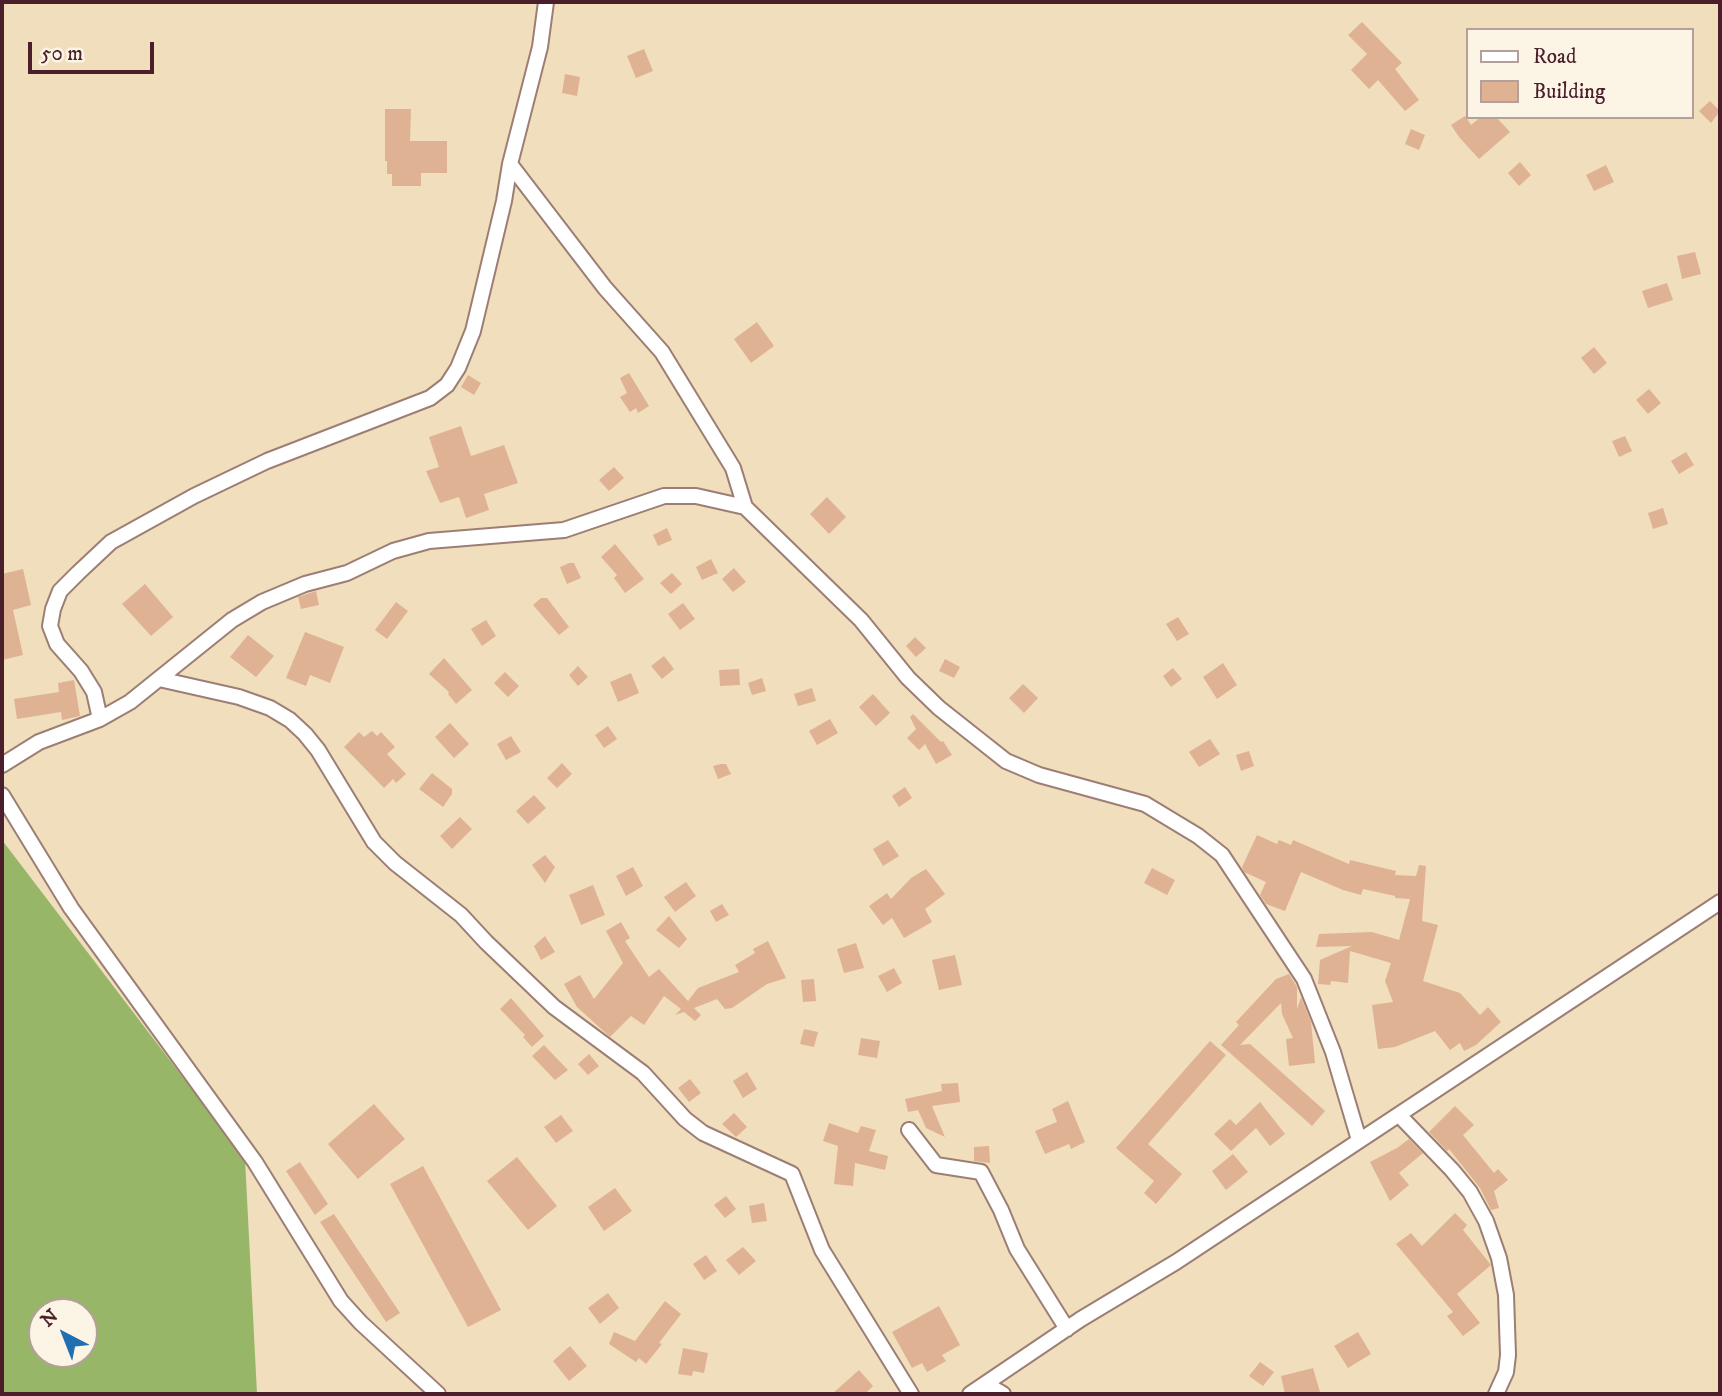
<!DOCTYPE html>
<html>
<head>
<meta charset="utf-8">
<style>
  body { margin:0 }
  #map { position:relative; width:1722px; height:1396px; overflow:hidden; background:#f0debd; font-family:"IM FELL DW Pica",serif }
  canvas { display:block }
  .frame { position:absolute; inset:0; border:4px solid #4a1f2b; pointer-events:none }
  .legend { position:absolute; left:1466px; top:28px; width:228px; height:91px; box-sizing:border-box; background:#fcf5e5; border:2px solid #b59f9b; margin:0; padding:9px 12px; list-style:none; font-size:21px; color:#4a1f2b }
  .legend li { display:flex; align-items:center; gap:14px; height:35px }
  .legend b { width:35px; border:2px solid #b59f9b }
  .north { position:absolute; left:28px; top:1298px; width:70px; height:70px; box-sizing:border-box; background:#fcf5e5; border:2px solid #b59f9b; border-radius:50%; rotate:318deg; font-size:19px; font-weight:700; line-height:28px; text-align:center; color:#4a1f2b }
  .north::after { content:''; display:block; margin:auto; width:24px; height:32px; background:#1f6fb2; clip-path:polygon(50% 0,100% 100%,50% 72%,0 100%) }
  .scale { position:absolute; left:28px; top:42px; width:126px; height:32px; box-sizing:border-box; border:4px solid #4a1f2b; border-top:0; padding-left:9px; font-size:21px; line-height:24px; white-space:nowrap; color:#4a1f2b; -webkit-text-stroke:5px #fcf5e5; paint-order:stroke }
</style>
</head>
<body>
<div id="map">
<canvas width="1722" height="1396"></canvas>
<div class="frame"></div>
<ul class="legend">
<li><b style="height:9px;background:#fff"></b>Road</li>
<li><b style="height:19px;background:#e0b294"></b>Building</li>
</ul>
<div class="north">N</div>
<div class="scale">50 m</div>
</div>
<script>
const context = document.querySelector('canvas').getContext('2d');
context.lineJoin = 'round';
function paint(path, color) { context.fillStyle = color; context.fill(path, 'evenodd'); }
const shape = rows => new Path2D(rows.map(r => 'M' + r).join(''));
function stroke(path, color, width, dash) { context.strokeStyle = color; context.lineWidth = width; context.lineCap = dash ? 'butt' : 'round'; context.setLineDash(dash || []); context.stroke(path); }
const forest = shape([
  [2,840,245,1159,257,1394,2,1394],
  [42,1312,84,1312,84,1354,42,1354]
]);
const building = shape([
  [1362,22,1402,63,1395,69,1419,100,1405,111,1378,80,1369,89,1351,70,1367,54,1348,35],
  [644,49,653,71,636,78,627,56],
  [565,74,580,77,577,96,562,93],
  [1710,101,1720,111,1711,123,1699,111],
  [385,109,411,109,410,141,447,141,447,173,421,173,421,186,392,186,392,174,387,174,387,161,385,161],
  [1465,116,1471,125,1481,117,1496,117,1510,132,1479,159,1459,137,1451,125],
  [1411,129,1425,135,1419,150,1405,144],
  [1520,162,1531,175,1519,186,1508,173],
  [1606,165,1614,182,1594,191,1586,175],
  [1695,252,1701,274,1682,279,1677,256],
  [1667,283,1673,300,1648,308,1642,291],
  [757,322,774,346,751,363,734,339],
  [1594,347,1607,363,1594,374,1581,358],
  [629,373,649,406,638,413,636,408,630,412,620,397,627,393,620,378],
  [468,375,481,383,474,395,461,387],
  [1649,389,1661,403,1648,414,1636,400],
  [461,426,471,456,504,445,518,483,484,494,489,510,466,518,459,497,440,503,426,471,439,467,429,437],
  [1625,436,1632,451,1619,457,1612,441],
  [1686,452,1694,465,1679,474,1671,461],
  [614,467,624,478,609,491,599,480],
  [827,497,846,517,829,534,810,514],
  [1663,508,1668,524,1653,529,1648,513],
  [667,528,672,540,658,546,653,535],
  [615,544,644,579,625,593,614,578,617,575,601,557],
  [711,559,718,573,702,580,696,567],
  [569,563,574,563,581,578,567,584,560,567],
  [734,568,746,582,733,592,722,579],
  [23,569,31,605,13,610,23,655,2,660,2,574],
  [672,573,682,584,671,594,660,583],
  [145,584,173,617,151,636,122,604],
  [316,591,319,605,301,609,298,597],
  [541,598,547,598,569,627,559,635,533,605],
  [396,602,408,611,387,639,375,630],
  [683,603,695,619,680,630,668,614],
  [1178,617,1189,634,1177,641,1166,624],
  [486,620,496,636,482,646,471,629],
  [305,632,344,647,330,683,310,675,306,686,286,678],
  [248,635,274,656,256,677,230,657],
  [915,637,926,648,916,657,906,646],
  [664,656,674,669,662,679,651,666],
  [444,658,472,690,456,704,448,694,449,692,429,674],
  [945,659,960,667,954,678,939,671],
  [1223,663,1237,685,1217,699,1203,677],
  [578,666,588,677,578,686,569,675],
  [1173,668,1182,679,1171,687,1163,676],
  [739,669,740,685,720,686,719,670],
  [505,672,519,686,508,697,494,683],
  [631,673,639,693,618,702,610,682],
  [762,678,766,691,752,695,748,683],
  [74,680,80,716,62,720,61,712,17,719,14,699,59,692,58,683],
  [1023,684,1038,698,1024,713,1009,698],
  [812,688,816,701,798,706,794,694],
  [873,694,890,713,876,726,859,707],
  [913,714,941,742,943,741,952,755,936,764,925,744,919,750,907,738,916,729,910,717],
  [830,719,838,733,817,745,809,731],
  [450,723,469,744,454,758,435,737],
  [608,726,617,739,604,748,595,735],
  [372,731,377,736,381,732,395,747,387,754,406,774,396,783,393,779,384,788,344,747,359,732,364,737],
  [511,736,521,752,506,760,497,744],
  [1210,739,1220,754,1199,767,1189,752],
  [1249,751,1254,766,1241,771,1236,755],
  [562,763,572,774,557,788,547,778],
  [721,764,726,764,731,774,718,779,713,766],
  [432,773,452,789,452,794,443,807,419,789],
  [905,787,912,798,899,807,892,796],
  [534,795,546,808,528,824,516,811],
  [460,817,472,829,452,849,440,836],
  [1257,835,1277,844,1279,840,1291,845,1293,840,1349,864,1350,860,1396,871,1395,875,1416,876,1419,865,1426,866,1422,921,1438,925,1423,981,1460,993,1480,1015,1488,1007,1501,1022,1476,1045,1464,1051,1460,1043,1450,1050,1435,1031,1395,1047,1378,1049,1372,1005,1393,1002,1385,981,1391,963,1350,951,1348,983,1331,981,1330,985,1318,984,1320,960,1352,946,1316,947,1319,934,1372,932,1399,940,1410,899,1395,898,1395,896,1363,889,1361,895,1343,890,1301,872,1285,911,1266,904,1260,895,1266,882,1244,872,1242,867],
  [888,840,899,856,883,866,873,849],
  [545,855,555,867,545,883,532,865],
  [633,867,643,886,626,896,616,876],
  [1152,868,1175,880,1167,895,1144,883],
  [926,869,945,894,925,909,932,922,904,938,892,918,883,925,869,906,887,893,891,899,911,878],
  [686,882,696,896,675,912,664,897],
  [593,885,605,915,581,925,569,895],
  [722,904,729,915,716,922,710,911],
  [669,916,687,939,679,948,656,930],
  [621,922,630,938,625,941,649,977,659,969,688,1001,698,988,739,972,735,965,755,953,753,949,768,941,786,978,767,984,732,1008,725,1009,717,999,694,1008,701,1015,695,1021,684,1012,675,1015,681,1009,664,996,644,1025,631,1016,610,1037,577,1007,564,984,580,975,594,999,623,963,606,931],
  [545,936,555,952,541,960,534,946],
  [856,943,864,968,844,973,837,949],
  [955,955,962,985,939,990,932,960],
  [894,968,902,983,887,992,878,976],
  [1289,974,1297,987,1297,1009,1301,997,1311,1022,1315,1063,1289,1066,1286,1039,1293,1038,1282,1014,1281,1003,1240,1045,1250,1044,1325,1111,1312,1126,1221,1045,1239,1025,1236,1022,1276,979],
  [814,979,816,1001,803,1002,801,980],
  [511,998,544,1036,532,1047,523,1037,525,1035,500,1009],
  [804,1029,818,1032,814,1047,800,1044],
  [861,1038,880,1041,877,1058,858,1055],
  [1210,1041,1226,1055,1148,1144,1182,1174,1156,1204,1144,1193,1154,1181,1116,1148],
  [544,1045,568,1070,555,1080,532,1056],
  [589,1054,599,1066,588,1075,578,1064],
  [747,1072,757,1089,743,1098,733,1081],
  [690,1079,701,1093,689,1102,678,1088],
  [958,1083,960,1102,932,1106,945,1137,926,1128,918,1110,908,1112,905,1099,942,1091,941,1084],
  [1068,1101,1085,1142,1071,1149,1069,1144,1045,1154,1035,1131,1057,1122,1052,1109],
  [1260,1102,1285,1134,1270,1146,1256,1128,1231,1151,1214,1134,1230,1119,1236,1125],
  [374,1104,405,1139,358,1179,328,1144],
  [1455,1106,1474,1125,1463,1135,1494,1173,1498,1169,1508,1180,1494,1191,1499,1208,1491,1210,1480,1188,1449,1149,1447,1151,1429,1132],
  [734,1113,747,1127,736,1137,722,1124],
  [561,1115,573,1131,556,1143,544,1127],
  [829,1123,858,1133,861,1126,876,1130,869,1151,888,1156,885,1170,855,1163,853,1186,834,1184,838,1146,823,1141],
  [1409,1139,1423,1153,1399,1173,1409,1185,1390,1201,1370,1162,1397,1148],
  [989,1146,990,1163,974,1161,974,1147],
  [1233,1154,1248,1172,1226,1190,1212,1171],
  [517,1157,557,1206,528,1230,487,1181],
  [300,1162,328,1204,315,1215,286,1171],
  [423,1166,501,1310,468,1327,390,1184],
  [615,1188,632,1211,604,1231,588,1207],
  [726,1196,736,1209,725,1218,714,1205],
  [764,1203,767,1221,752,1223,749,1206],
  [1455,1213,1467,1225,1463,1230,1491,1265,1457,1294,1480,1323,1463,1336,1447,1316,1453,1312,1396,1244,1411,1233,1422,1246],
  [334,1214,400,1313,386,1322,320,1222],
  [743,1247,756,1261,739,1275,726,1260],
  [706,1255,717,1271,704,1280,693,1264],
  [608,1293,619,1308,600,1324,588,1308],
  [665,1301,681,1314,659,1343,662,1344,646,1364,639,1358,636,1362,609,1344,614,1332,635,1341],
  [939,1306,960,1345,942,1355,946,1361,927,1372,922,1363,912,1368,892,1332],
  [1358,1332,1371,1354,1348,1368,1334,1346],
  [570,1346,587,1366,569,1381,553,1361],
  [683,1348,708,1353,704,1373,693,1371,692,1376,678,1374],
  [1260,1362,1274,1372,1263,1386,1249,1376],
  [1313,1368,1320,1392,1311,1394,1285,1394,1281,1376],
  [859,1370,873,1386,865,1394,832,1394]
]);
const street = shape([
  [510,164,605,288,662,352,733,468,745,507,861,620,908,678,939,708,1006,761,1039,775,1145,804,1198,836,1222,855,1304,979,1333,1052,1359,1140],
  [159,679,239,697,270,708,290,720,305,734,318,750,374,842,395,863,461,915,486,942,554,1007,643,1073,685,1119,703,1133,792,1174,822,1250,911,1394],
  [100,719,94,692,81,671,57,644,50,626,53,609,60,591,78,573,111,542,194,496,267,461,430,398,447,385,458,368,473,331,504,201,510,164,540,47,546,2],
  [2,765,39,742,100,719,130,702,232,620,262,602,305,584,347,573,393,551,429,541,564,530,664,496,696,496,745,507],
  [2,795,71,908,255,1162,341,1301,361,1323,438,1394],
  [1399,1115,1452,1170,1470,1192,1486,1221,1499,1258,1506,1295,1508,1355,1506,1372,1496,1394],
  [909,1130,936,1165,981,1172,1001,1210,1017,1249,1067,1329],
  [986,1384,1003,1394],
  [970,1394,1081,1319,1176,1262,1720,902]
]);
paint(forest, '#97b668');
paint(building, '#e0b294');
stroke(street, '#9d7e74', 18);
stroke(street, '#fff', 14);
</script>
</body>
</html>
